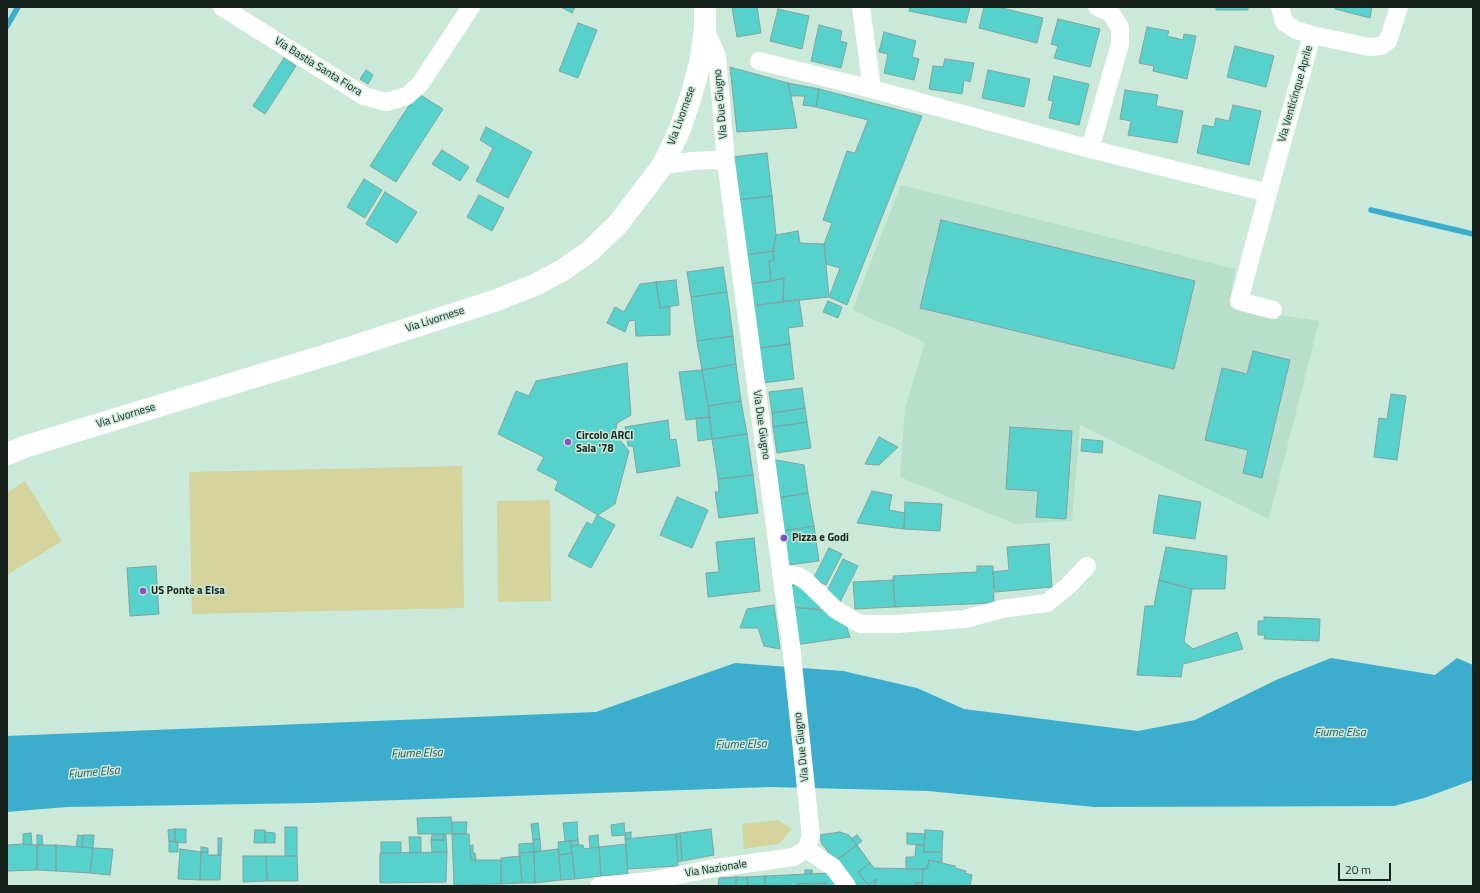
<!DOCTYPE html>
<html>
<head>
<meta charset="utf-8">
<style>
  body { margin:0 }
  #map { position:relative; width:1480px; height:893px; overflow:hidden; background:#cae9d9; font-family:"Titillium Web",sans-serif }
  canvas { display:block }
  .frame { position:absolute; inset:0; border:8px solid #18231d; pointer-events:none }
  .scale { position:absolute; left:1338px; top:863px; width:53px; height:18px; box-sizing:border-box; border:2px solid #18231d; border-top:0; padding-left:5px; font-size:12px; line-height:14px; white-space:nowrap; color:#18231d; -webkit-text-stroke:3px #cae9d9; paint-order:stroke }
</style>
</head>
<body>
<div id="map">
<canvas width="1480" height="893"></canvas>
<div class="frame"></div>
<div class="scale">20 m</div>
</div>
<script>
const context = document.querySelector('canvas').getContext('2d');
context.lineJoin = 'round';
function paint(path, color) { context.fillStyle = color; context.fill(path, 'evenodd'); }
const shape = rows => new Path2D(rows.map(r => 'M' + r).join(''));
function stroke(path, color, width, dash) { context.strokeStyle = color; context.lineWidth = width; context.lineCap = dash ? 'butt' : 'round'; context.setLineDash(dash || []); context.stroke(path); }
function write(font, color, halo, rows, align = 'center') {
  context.font = font + ' "Titillium Web",sans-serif'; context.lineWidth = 3; context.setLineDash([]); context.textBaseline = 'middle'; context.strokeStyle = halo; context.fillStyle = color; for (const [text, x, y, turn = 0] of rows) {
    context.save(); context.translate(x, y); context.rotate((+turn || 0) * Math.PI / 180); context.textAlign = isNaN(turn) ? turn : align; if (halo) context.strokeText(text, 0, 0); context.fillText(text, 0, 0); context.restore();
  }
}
const built = shape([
  [901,185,1235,269,1229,307,1319,321,1269,519,1080,425,1072,521,1015,524,900,477,905,409,925,342,852,310]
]);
const green = shape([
  [462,466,464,608,192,614,189,472],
  [25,481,62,541,7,575,7,493],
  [550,500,551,601,498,602,497,501],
  [778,820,792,829,779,844,744,849,742,824]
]);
const water = shape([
  [1331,658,1435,675,1457,658,1473,665,1473,780,1424,798,1394,806,1094,807,928,791,770,787,313,803,67,807,7,812,7,736,596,712,735,663,843,671,917,688,964,709,1138,731,1195,720,1276,680]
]);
const stream = shape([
  [7,26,18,7],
  [1371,210,1473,234]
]);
const building = shape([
  [561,7,575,7,572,13,561,7],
  [732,7,757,7,761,33,737,37,732,7],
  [910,7,970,7,966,23,909,11,910,7],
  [984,7,998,7,1043,18,1037,43,979,28,984,7],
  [1216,7,1248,7,1248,10,1216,10,1216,7],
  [1335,7,1372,7,1370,18,1335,9,1335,7],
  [778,9,809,16,802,49,770,41,778,9],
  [1058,19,1100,29,1090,67,1054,58,1058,46,1051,44,1058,19],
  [578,23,597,30,578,78,559,71,578,23],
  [819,25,842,31,840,41,847,43,841,68,811,61,819,25],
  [1147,27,1169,31,1167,36,1183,40,1184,34,1196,36,1187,79,1153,71,1154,66,1139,63,1147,27],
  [884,32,916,41,912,57,919,59,914,80,884,73,888,54,879,52,884,32],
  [1235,46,1274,56,1266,87,1227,77,1235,46],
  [284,58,296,66,265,114,253,106,284,58],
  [945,59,974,63,970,82,964,80,962,94,929,89,933,66,943,67,945,59],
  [730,67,788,83,791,96,797,128,737,132,730,67],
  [366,70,373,75,368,84,360,79,366,70],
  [988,70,1030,79,1024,107,982,98,988,70],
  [1054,76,1089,84,1079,125,1049,118,1053,101,1048,100,1054,76],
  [788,83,819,89,816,107,803,105,805,96,791,96,788,83],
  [819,89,922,116,847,305,829,297,840,268,826,264,824,244,832,223,823,220,847,151,855,153,868,120,816,107,819,89],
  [1125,90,1158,95,1156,106,1183,111,1177,143,1128,135,1131,121,1120,119,1125,90],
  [417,93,443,109,396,182,370,166,417,93],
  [1233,105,1261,111,1249,165,1197,153,1203,125,1214,127,1216,118,1229,121,1233,105],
  [486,127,532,152,508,198,476,181,493,148,480,140,486,127],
  [442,150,469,167,460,181,432,164,442,150],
  [767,153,772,196,736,200,732,157,767,153],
  [364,179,382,190,365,218,347,207,364,179],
  [385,192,417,212,397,243,366,224,385,192],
  [479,195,504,208,492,231,467,217,479,195],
  [772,196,776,235,773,251,746,255,736,200,772,196],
  [941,220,1195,281,1174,369,920,308,941,220],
  [798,231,800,243,824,244,829,297,783,302,784,278,771,281,769,261,774,260,773,251,776,235,798,231],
  [773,251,774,260,769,261,771,281,750,284,746,255,773,251],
  [723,267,727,292,691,297,687,272,723,267],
  [784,278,783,302,752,306,750,284,771,281,784,278],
  [676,280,679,305,660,308,656,282,676,280],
  [656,282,660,308,670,306,670,335,636,336,635,320,629,321,625,332,607,323,615,307,624,312,640,284,656,282],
  [727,292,733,336,697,341,691,297,727,292],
  [799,299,803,326,788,328,790,344,758,348,752,306,799,299],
  [828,301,842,307,838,318,823,312,828,301],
  [733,336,736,364,702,370,697,341,733,336],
  [790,344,794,379,762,383,758,348,790,344],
  [1253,351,1290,360,1262,478,1243,473,1248,450,1205,440,1222,368,1247,374,1253,351],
  [627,363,631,415,617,423,615,434,629,451,615,504,598,515,555,490,558,481,537,470,544,457,498,434,516,391,529,396,536,381,627,363],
  [736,364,741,401,708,406,702,370,736,364],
  [702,370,710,417,686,420,679,372,702,370],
  [802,388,805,408,772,413,769,392,802,388],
  [1391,394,1406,396,1397,460,1374,457,1379,418,1387,419,1391,394],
  [741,401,747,434,712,439,708,406,741,401],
  [805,408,807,422,773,427,772,413,805,408],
  [710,417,712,439,698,441,696,418,710,417],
  [668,420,670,440,676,439,680,466,637,473,633,446,628,446,625,427,668,420],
  [807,422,811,448,777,453,773,427,807,422],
  [1010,427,1072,431,1066,519,1036,517,1038,491,1006,489,1010,427],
  [747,434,753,475,718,479,712,439,747,434],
  [879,437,898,447,879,465,865,464,879,437],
  [1082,439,1103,441,1102,453,1081,451,1082,439],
  [771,459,804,465,808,493,777,498,771,459],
  [753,475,758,513,719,518,715,492,719,492,718,479,753,475],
  [872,491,892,495,889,510,905,513,904,529,857,523,872,491],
  [808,493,814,526,783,531,777,498,808,493],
  [1159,495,1201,502,1195,539,1153,533,1159,495],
  [677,497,708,510,692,548,660,535,677,497],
  [905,502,942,504,940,531,904,529,905,502],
  [597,515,615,525,591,568,568,556,587,522,592,525,597,515],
  [814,526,819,561,788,565,783,531,814,526],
  [754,538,760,591,708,597,706,573,719,572,716,542,754,538],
  [1049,544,1052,587,995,592,993,572,1009,570,1007,547,1049,544],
  [1166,547,1227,556,1225,589,1192,589,1159,580,1166,547],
  [829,548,842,554,826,585,813,579,829,548],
  [843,559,858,566,839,604,824,597,843,559],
  [156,566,159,614,130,616,127,568,156,566],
  [977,566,993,566,994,603,895,607,893,576,977,572,977,566],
  [893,580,895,607,855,609,853,582,893,580],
  [1159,580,1192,589,1184,642,1193,649,1237,632,1243,649,1183,664,1181,677,1137,675,1145,606,1154,606,1159,580],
  [792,585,806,585,819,601,820,610,790,607,792,585],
  [774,605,780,649,764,646,758,628,740,628,747,609,774,605],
  [790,607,828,610,846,625,850,637,795,645,790,607],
  [1264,617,1320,619,1319,641,1264,639,1265,635,1258,635,1258,621,1264,621,1264,617],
  [451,817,452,834,418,834,417,818,451,817],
  [452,822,467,822,466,834,452,834,452,822],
  [577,822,578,840,565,841,563,823,577,822],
  [538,823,540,839,533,840,531,824,538,823],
  [624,823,625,835,612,836,611,825,624,823],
  [285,827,297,827,297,856,285,856,285,827],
  [175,829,175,842,169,841,168,830,175,829],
  [175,829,186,829,186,843,175,842,175,829],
  [711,829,714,855,682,861,680,833,711,829],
  [255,830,265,830,265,843,254,843,255,830],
  [925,830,943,831,942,852,924,852,925,830],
  [265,832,275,833,275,843,265,843,265,832],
  [631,832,631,839,625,839,625,833,631,832],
  [840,832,849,835,857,845,835,861,822,844,819,835,840,832],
  [31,833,32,845,23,844,23,834,31,833],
  [680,833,682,861,678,862,676,834,680,833],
  [907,833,925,834,924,845,907,844,907,833],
  [444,834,444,840,431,840,432,835,444,834],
  [444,834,446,834,447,852,432,852,431,840,444,840,444,834],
  [452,834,469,834,471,860,501,860,501,884,454,885,452,834],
  [676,834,678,866,628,869,625,839,676,834],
  [37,835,42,835,43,845,37,845,37,835],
  [78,835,83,836,82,847,76,846,78,835],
  [83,835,94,835,93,848,82,847,83,835],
  [598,835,599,847,590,848,589,836,598,835],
  [857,835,862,841,857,845,851,839,857,835],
  [409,837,421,837,421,852,410,853,409,837],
  [218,838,222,838,221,855,218,855,218,838],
  [540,839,541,851,534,852,533,840,540,839],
  [578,840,579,845,571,846,570,841,578,840],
  [169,841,178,842,178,852,169,852,169,841],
  [570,841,572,853,559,855,558,842,570,841],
  [381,842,401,842,401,853,381,853,381,842],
  [533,843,534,852,519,853,519,844,533,843],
  [23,844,37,845,37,870,7,871,7,845,23,844],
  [626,844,628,874,601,876,599,847,626,844],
  [37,845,56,845,56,871,37,870,37,845],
  [56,845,93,848,90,873,56,871,56,845],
  [473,845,473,853,475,853,476,860,471,860,470,846,473,845],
  [579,845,583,845,584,849,599,847,601,876,575,879,571,846,579,845],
  [857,845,870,863,858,872,868,885,867,886,853,886,835,861,857,845],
  [916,845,924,845,924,852,942,852,942,863,929,860,927,869,906,869,906,857,915,857,916,845],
  [201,847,208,848,208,852,201,852,201,847],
  [93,848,113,849,110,875,90,873,93,848],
  [180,849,201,852,200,880,178,879,180,849],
  [558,849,561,880,535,883,534,852,558,849],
  [201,852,208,852,208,855,221,855,220,880,200,880,201,852],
  [447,852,446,882,380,883,380,853,447,852],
  [534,852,535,883,522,883,519,853,534,852],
  [572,853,575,879,561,880,559,855,572,853],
  [243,856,266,856,267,881,243,882,243,856],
  [266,856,297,856,298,881,267,881,266,856],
  [520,856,522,883,501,884,501,858,520,856],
  [929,860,955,866,955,868,966,871,965,873,972,875,970,886,922,886,923,869,927,869,929,860],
  [870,863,874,868,923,869,922,883,916,883,916,886,875,886,876,879,868,885,858,872,870,863],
  [805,870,812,870,812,874,805,874,805,870],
  [831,873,840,886,826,886,826,883,797,884,798,886,765,886,765,876,831,873],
  [765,876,765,886,748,886,747,877,765,876],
  [736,877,736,886,718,886,719,878,736,877],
  [736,877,747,877,748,886,736,886,736,877],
  [876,879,875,886,867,886,868,885,876,879],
  [826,883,826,886,798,886,797,884,826,883],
  [916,883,922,883,922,886,916,886,916,883]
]);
const street = shape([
  [222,7,364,96,386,102,407,96,420,84,471,7],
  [861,7,872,89],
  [1280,7,1284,22,1296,30,1312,35],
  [759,61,872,89,1090,149,1268,193,1239,301,1273,310],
  [1090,149,1120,44,1120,28,1111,13,1097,7],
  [663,165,693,161,714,160,726,162],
  [1268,193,1312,35,1369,47,1381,46,1388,41,1399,7],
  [781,573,798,576,806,581,836,610,860,624,896,624,965,619,1002,609,1047,603,1067,587,1087,566],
  [806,849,833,867,847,886],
  [599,886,650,881,709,869,794,857,806,849,811,836,791,645,726,162,717,56,705,28]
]);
const primary = shape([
  [7,454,27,446,333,353,494,301,535,285,563,270,590,251,618,224,663,165,680,129,692,93,701,59,705,28,705,7]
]);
const markers = [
  [568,442,4,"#8b4dc3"],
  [784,538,4,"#8b4dc3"],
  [143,591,4,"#8b4dc3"]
];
const streetNames = [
  ["Via Bastia Santa Fiora",318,67,32],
  ["Via Venticinque Aprile",1296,94,-74],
  ["Via Due Giugno",721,104,-95],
  ["Via Livornese",682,116,-70],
  ["Via Livornese",435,320,-18],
  ["Via Livornese",126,416,-17],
  ["Via Due Giugno",761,425,82],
  ["Via Due Giugno",802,747,-96],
  ["Via Nazionale",716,869,-9]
];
const poiNames = [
  ["Circolo ARCI",576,436],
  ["Sala '78",576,449],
  ["Pizza e Godi",792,538],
  ["US Ponte a Elsa",151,591]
];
const waterNames = [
  ["Fiume Elsa",1340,733],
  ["Fiume Elsa",741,745,-1],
  ["Fiume Elsa",417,754,-2],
  ["Fiume Elsa",94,773,-5]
];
paint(built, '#b8dfcb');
paint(green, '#d6d49d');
paint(water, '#3cadcc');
stroke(stream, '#3cadcc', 5.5);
paint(building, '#57d1cc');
stroke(building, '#80a3a1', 1);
stroke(street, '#fff', 18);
stroke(primary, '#fff', 22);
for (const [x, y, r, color] of markers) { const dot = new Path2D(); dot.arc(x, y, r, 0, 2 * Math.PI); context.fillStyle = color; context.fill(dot); stroke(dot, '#cae9d9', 1.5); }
write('11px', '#18231d', '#cae9d9', streetNames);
write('bold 11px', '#18231d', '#cae9d9', poiNames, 'left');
write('italic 12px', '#275663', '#cae9d9', waterNames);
</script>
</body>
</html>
